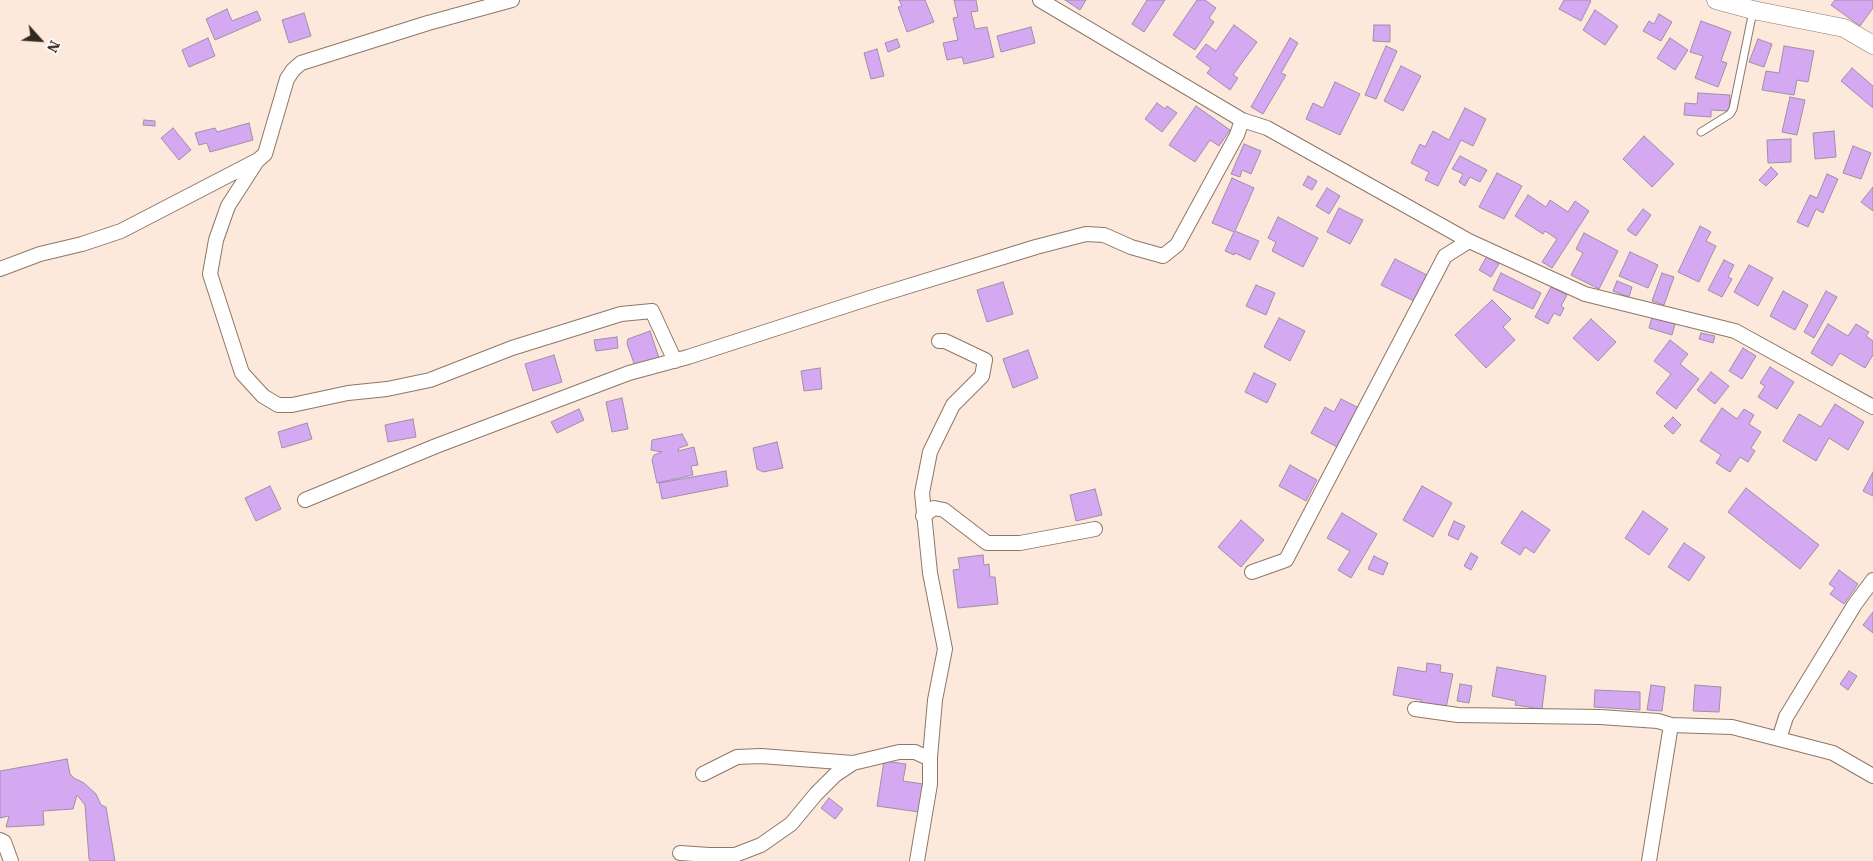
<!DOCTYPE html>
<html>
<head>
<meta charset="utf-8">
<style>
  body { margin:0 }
  #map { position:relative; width:1873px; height:861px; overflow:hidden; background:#fde9db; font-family:"IBM Plex Serif",serif }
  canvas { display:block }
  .north { position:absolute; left:15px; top:15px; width:50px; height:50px; -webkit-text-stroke:4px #fff9f6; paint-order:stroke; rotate:116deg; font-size:14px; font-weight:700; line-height:20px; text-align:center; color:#322922 }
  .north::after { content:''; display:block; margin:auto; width:18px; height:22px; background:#322922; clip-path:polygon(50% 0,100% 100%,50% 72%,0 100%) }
</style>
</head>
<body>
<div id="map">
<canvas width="1873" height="861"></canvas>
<div class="north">N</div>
</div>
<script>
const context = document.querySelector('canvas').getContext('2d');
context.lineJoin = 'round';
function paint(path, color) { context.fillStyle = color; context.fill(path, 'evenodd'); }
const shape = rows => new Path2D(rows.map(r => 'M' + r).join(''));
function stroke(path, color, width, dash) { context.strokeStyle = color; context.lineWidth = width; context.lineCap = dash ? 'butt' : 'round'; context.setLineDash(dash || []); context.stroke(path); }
const building = shape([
  [899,0,925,0,934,22,907,32,898,7,902,6,899,0],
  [954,0,976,0,978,11,971,12,975,29,987,27,994,57,964,64,962,57,947,60,943,43,958,40,953,18,958,17,954,0],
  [1065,0,1086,0,1080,10,1065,0],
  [1147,0,1165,0,1144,32,1132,24,1147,0],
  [1197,0,1205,0,1216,8,1209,18,1214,22,1195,50,1173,35,1197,0],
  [1564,0,1589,0,1591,1,1581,21,1559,9,1564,0],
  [1835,0,1873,0,1873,8,1860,26,1831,5,1835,0],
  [227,9,232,21,257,11,261,20,215,40,206,19,227,9],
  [1595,10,1618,26,1605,45,1583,30,1595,10],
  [304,13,311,36,289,43,282,20,304,13],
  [1659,14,1672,22,1661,41,1643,31,1649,21,1654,24,1659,14],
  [1701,21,1731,32,1721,61,1727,63,1718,87,1695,78,1703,56,1690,52,1701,21],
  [1234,25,1257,42,1233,75,1238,78,1230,90,1207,73,1211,68,1196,57,1206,44,1216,51,1234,25],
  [1374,25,1390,25,1390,42,1373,41,1374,25],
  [1031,27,1035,43,1001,52,997,36,1031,27],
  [208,38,215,56,189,67,182,50,208,38],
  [1290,38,1298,43,1281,73,1286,75,1263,114,1251,107,1290,38],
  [1670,38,1688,50,1675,70,1657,58,1670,38],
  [897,39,900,47,888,52,885,43,897,39],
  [1758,39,1772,44,1764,67,1749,62,1758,39],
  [1386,46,1397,51,1376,99,1365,95,1386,46],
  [1784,46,1814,51,1808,82,1797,80,1794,95,1762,90,1766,71,1779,73,1784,46],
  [877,49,884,76,871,79,864,53,877,49],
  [1401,66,1421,76,1403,111,1384,101,1401,66],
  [1852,68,1873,86,1873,108,1841,81,1852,68],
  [1335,82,1360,94,1340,135,1306,119,1313,103,1323,108,1335,82],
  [1698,93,1730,95,1729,111,1711,110,1711,117,1684,115,1685,103,1697,104,1698,93],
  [1790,97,1805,100,1797,135,1782,132,1790,97],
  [1157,103,1165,109,1167,106,1177,113,1162,132,1145,119,1157,103],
  [1196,106,1230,130,1219,146,1210,140,1195,162,1169,145,1196,106],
  [1465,108,1486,119,1473,146,1461,140,1438,186,1425,180,1429,172,1411,163,1420,144,1425,147,1433,131,1449,140,1465,108],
  [144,120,155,121,155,126,143,125,144,120],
  [249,123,253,140,210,152,207,143,199,145,195,133,215,128,217,132,249,123],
  [173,128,191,150,179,160,161,138,173,128],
  [1834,131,1836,157,1815,159,1813,133,1834,131],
  [1644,136,1674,164,1652,187,1623,159,1644,136],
  [1791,139,1791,162,1768,163,1767,140,1791,139],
  [1244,144,1261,151,1251,174,1242,170,1240,177,1231,174,1244,144],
  [1853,146,1871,153,1861,179,1843,173,1853,146],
  [1460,156,1487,170,1480,182,1470,177,1465,186,1459,182,1463,174,1452,169,1460,156],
  [1771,167,1778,174,1766,186,1759,180,1771,167],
  [1497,173,1522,186,1504,219,1479,207,1497,173],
  [1827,174,1838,179,1823,213,1816,209,1808,227,1797,222,1810,195,1817,198,1827,174],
  [1308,176,1317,181,1312,190,1303,185,1308,176],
  [1232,178,1254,188,1235,231,1259,241,1250,260,1235,253,1234,255,1225,251,1234,232,1212,223,1232,178],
  [1873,187,1873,211,1861,202,1873,187],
  [1327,188,1340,196,1329,214,1316,206,1327,188],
  [1528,195,1546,207,1550,200,1568,212,1575,201,1589,211,1552,268,1542,262,1557,239,1545,231,1543,234,1515,216,1528,195],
  [1339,208,1363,220,1350,244,1327,232,1339,208],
  [1643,209,1651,215,1636,236,1627,230,1643,209],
  [1278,217,1318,238,1303,267,1272,251,1276,242,1268,238,1278,217],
  [1700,226,1711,232,1706,241,1716,246,1699,282,1678,272,1700,226],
  [1584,233,1618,251,1599,289,1571,275,1583,253,1576,249,1584,233],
  [1630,252,1658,265,1648,288,1619,276,1630,252],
  [1487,256,1499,264,1491,277,1479,270,1487,256],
  [1395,259,1429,276,1416,302,1381,285,1395,259],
  [1724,260,1734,265,1728,277,1732,279,1722,297,1708,290,1724,260],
  [1749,265,1773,278,1758,306,1734,292,1749,265],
  [1501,273,1541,293,1533,309,1493,290,1501,273],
  [1662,273,1674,277,1664,305,1652,301,1662,273],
  [1617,281,1632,287,1629,297,1613,291,1617,281],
  [1003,282,1013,314,987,322,977,290,1003,282],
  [1256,285,1275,293,1266,315,1246,306,1256,285],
  [1551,287,1567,295,1561,306,1564,308,1560,316,1554,313,1548,324,1535,317,1551,287],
  [1783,291,1808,305,1795,330,1770,316,1783,291],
  [1826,291,1837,297,1814,338,1804,332,1826,291],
  [1492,300,1511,319,1503,327,1515,340,1486,368,1455,335,1492,300],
  [1652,317,1675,324,1672,335,1649,328,1652,317],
  [1279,318,1305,331,1290,361,1264,347,1279,318],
  [1591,319,1616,342,1598,361,1573,338,1591,319],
  [1828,324,1848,336,1856,324,1869,332,1866,336,1873,341,1873,355,1865,368,1840,353,1832,366,1811,353,1828,324],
  [650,331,659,358,635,366,627,344,628,339,650,331],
  [1701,333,1715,336,1713,343,1699,339,1701,333],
  [617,337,618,348,596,351,594,340,617,337],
  [1670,340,1688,354,1680,364,1699,379,1676,409,1656,393,1671,374,1654,361,1670,340],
  [1743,348,1756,356,1742,379,1729,371,1743,348],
  [1028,350,1038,378,1013,388,1003,359,1028,350],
  [554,355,562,382,533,391,525,364,554,355],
  [1770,367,1794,382,1777,409,1758,397,1765,386,1760,383,1770,367],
  [820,368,822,389,804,391,801,371,820,368],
  [1711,372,1729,386,1715,404,1697,390,1711,372],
  [1254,373,1276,384,1267,403,1245,392,1254,373],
  [622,398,628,429,612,432,606,402,622,398],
  [1341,399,1361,409,1337,447,1311,433,1325,407,1334,412,1341,399],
  [1835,404,1864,422,1848,450,1829,438,1816,461,1783,441,1799,414,1821,427,1835,404],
  [1722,408,1737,419,1744,409,1754,415,1749,424,1761,432,1751,448,1755,451,1748,462,1740,457,1730,472,1716,463,1721,455,1700,441,1722,408],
  [579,409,584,420,557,433,551,422,579,409],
  [1673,417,1681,425,1673,434,1664,426,1673,417],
  [413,419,416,437,388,442,385,425,413,419],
  [307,423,312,439,282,448,278,432,307,423],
  [682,434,688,445,679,448,678,451,694,447,698,465,691,466,693,475,657,483,652,460,654,455,662,452,651,450,652,440,682,434],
  [777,442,783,468,763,472,757,469,753,448,777,442],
  [1290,465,1317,480,1306,501,1279,486,1290,465],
  [726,471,728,486,662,499,659,483,726,471],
  [1873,472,1873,496,1863,491,1873,472],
  [270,486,281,509,256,521,245,498,270,486],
  [1422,486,1452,503,1433,537,1403,520,1422,486],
  [1746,488,1819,545,1800,569,1728,512,1746,488],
  [1095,489,1102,515,1076,521,1070,495,1095,489],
  [1522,511,1550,530,1534,553,1525,547,1520,555,1501,543,1522,511],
  [1643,511,1668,529,1649,555,1625,538,1643,511],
  [1342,513,1377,534,1351,578,1338,570,1350,551,1327,538,1342,513],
  [1241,520,1264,540,1241,567,1218,547,1241,520],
  [1454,521,1465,526,1458,540,1448,535,1454,521],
  [1684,543,1705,557,1689,581,1668,567,1684,543],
  [1471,553,1478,557,1471,570,1464,566,1471,553],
  [983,555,984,565,989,564,990,577,995,577,998,604,958,608,953,570,960,569,958,558,983,555],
  [1374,556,1388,563,1383,575,1368,569,1374,556],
  [1839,570,1858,584,1844,604,1830,594,1835,588,1829,584,1839,570],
  [1873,612,1873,633,1863,625,1873,612],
  [1427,663,1441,665,1440,672,1453,674,1446,708,1420,703,1421,700,1393,695,1398,667,1426,672,1427,663],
  [1497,667,1546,676,1542,709,1515,705,1516,701,1492,696,1497,667],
  [1849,671,1857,676,1848,690,1840,684,1849,671],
  [1460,684,1472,686,1469,703,1457,701,1460,684],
  [1651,685,1665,687,1662,711,1647,710,1651,685],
  [1695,685,1721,687,1719,712,1693,711,1695,685],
  [1595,690,1640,692,1640,710,1594,707,1595,690],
  [67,759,70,774,74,778,84,783,96,794,101,805,106,807,115,861,90,861,89,859,85,805,77,795,73,809,43,811,44,825,6,827,9,816,0,818,0,771,67,759],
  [884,761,906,764,903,781,923,784,919,812,877,806,884,761],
  [829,798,843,809,835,819,821,808,829,798]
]);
const service = shape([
  [1701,132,1730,114,1733,109,1753,11]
]);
const minor = shape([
  [512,0,428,23,301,63,293,70,287,79,265,154,257,161,228,206,216,240,210,274,242,373,263,396,278,405,292,405,348,393,387,389,430,380,512,348,621,314,652,311,675,361],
  [1040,0,1242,120,1267,128,1469,241,1585,294,1735,331,1873,407],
  [0,269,40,254,82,244,121,231,256,161],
  [305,500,436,446,629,373,688,357,873,297,1036,247,1086,234,1104,235,1131,247,1163,256,1177,245,1237,135,1242,120],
  [923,516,934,508,944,510,987,543,1020,543,1095,529],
  [1252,572,1286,560,1445,256,1469,241],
  [1415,709,1458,715,1600,717,1658,721,1671,725],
  [1779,739,1786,717,1855,604,1873,580],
  [703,774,737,757,761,756,853,763],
  [0,840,4,842,11,861],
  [680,853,709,855,735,855,761,845,791,824,816,794,835,775,853,763,899,752,915,752,930,759],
  [917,861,930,784,930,757,935,700,945,649,930,573,922,493,930,452,953,405,982,376,985,360,945,341,939,341],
  [1649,861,1671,725,1732,727,1779,739,1833,753,1873,776]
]);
const tertiary = shape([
  [1716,0,1753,10,1844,28,1873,45]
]);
paint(building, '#d5a8f2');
stroke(building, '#9d90a6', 1);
stroke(service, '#8d7767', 9);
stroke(minor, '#8d7767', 16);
stroke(tertiary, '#8d7767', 19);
stroke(service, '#fff', 7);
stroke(minor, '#fff', 14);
stroke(tertiary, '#fff', 18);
</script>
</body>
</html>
